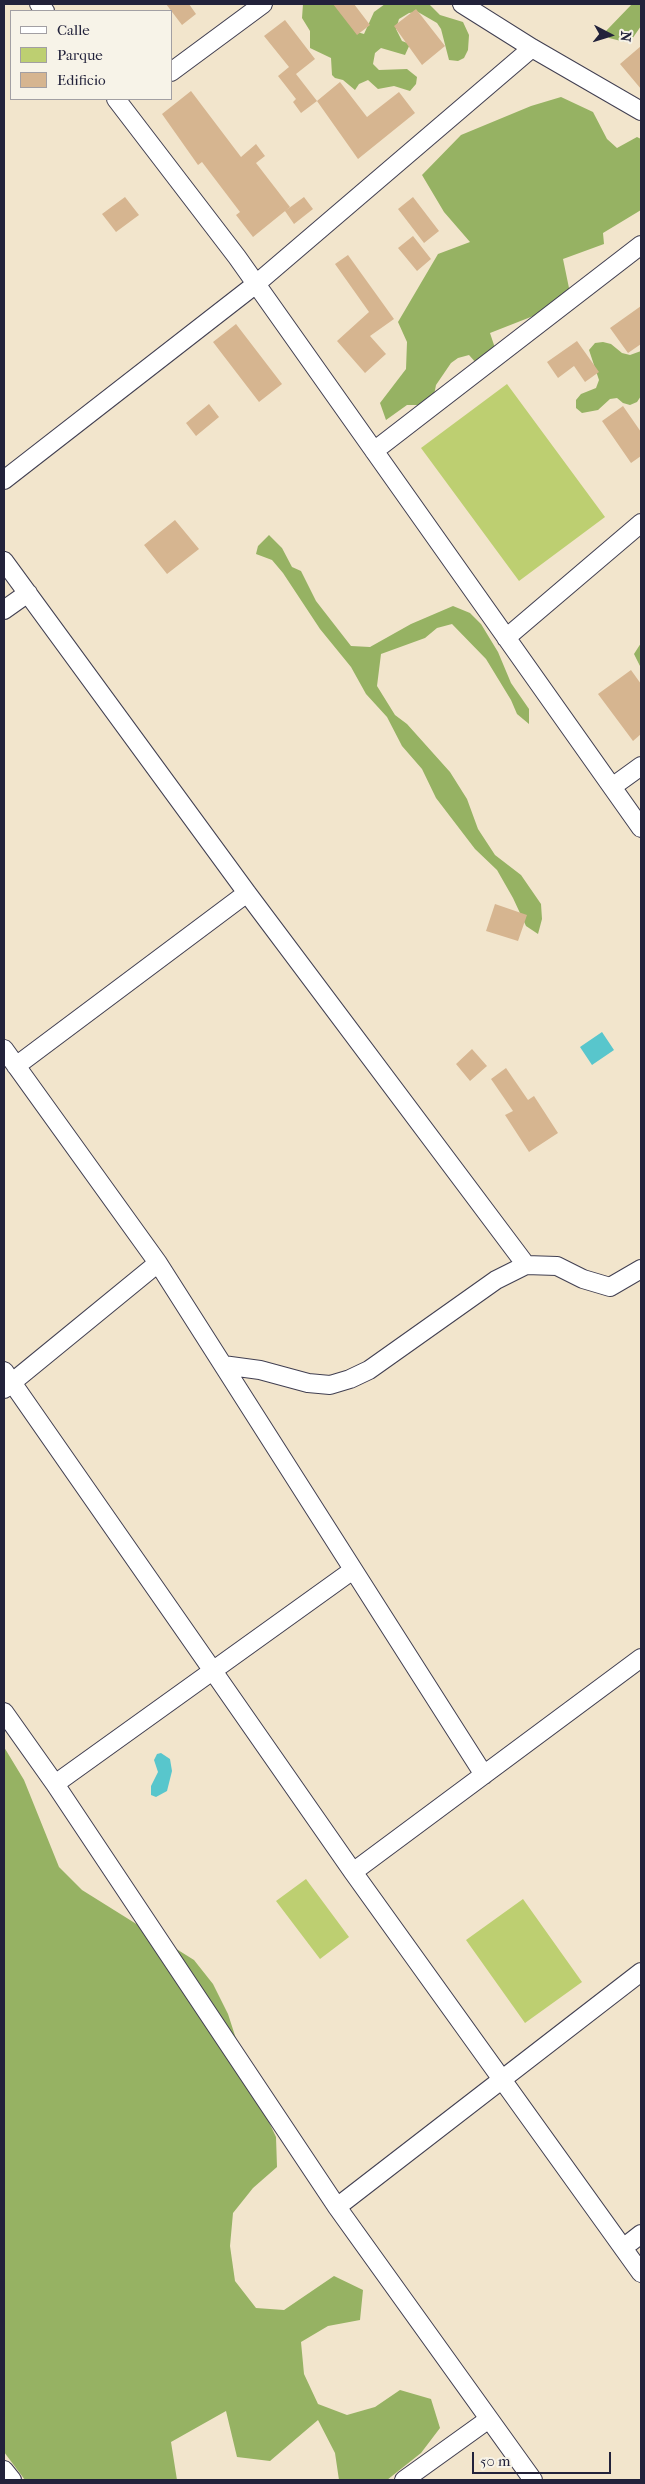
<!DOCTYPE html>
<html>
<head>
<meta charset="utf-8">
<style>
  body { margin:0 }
  #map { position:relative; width:645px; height:2484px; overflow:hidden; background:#f2e5cc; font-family:"IM FELL French Canon",serif }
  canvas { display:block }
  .frame { position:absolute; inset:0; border:5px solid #22223b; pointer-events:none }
  .legend { position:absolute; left:10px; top:10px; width:162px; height:90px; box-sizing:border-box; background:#f7f3e8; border:1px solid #a29fa3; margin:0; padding:6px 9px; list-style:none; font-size:15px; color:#22223b }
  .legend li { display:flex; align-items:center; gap:10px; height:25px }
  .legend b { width:25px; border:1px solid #a29fa3 }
  .north { position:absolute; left:585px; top:10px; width:50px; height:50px; -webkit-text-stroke:4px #f7f3e8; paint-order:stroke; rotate:95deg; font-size:14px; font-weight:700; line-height:20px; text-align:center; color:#22223b }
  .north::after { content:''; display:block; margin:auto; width:18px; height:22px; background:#22223b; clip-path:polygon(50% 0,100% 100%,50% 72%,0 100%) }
  .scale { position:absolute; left:472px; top:2452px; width:139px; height:22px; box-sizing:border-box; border:2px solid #22223b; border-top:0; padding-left:6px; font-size:15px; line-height:18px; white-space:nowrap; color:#22223b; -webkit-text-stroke:4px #f7f3e8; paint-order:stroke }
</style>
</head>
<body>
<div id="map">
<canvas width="645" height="2484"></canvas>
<div class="frame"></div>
<ul class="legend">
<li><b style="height:6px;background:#fff"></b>Calle</li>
<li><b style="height:14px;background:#bdcf71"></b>Parque</li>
<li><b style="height:14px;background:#d6b590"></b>Edificio</li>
</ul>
<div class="north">N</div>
<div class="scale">50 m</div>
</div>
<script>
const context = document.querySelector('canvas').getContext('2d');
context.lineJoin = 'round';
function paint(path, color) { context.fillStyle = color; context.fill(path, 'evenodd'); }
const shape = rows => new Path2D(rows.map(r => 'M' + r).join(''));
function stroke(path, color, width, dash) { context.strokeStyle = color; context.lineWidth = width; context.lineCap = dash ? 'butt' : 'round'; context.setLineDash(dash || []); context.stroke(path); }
const green = shape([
  [507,384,605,517,519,581,421,448],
  [306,1879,349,1937,320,1959,276,1901],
  [523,1899,582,1982,525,2023,466,1940]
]);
const forest = shape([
  [303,4,336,4,357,32,364,34,374,12,385,4,429,4,440,15,463,22,469,35,468,50,464,58,458,61,449,60,441,29,437,23,418,12,409,13,399,19,396,29,402,41,410,44,405,55,381,48,375,53,373,64,379,70,407,69,417,77,416,84,410,91,394,86,378,89,368,80,359,84,355,90,343,80,335,78,332,75,331,58,310,48,310,31,302,18],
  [632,4,641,4,641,26,632,39,625,42,609,38,605,32],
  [561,97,593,112,607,139,617,148,637,137,641,139,641,210,603,233,604,244,563,259,569,288,569,302,490,333,495,348,486,374,469,355,458,358,451,363,436,385,432,405,407,405,386,420,380,403,406,369,407,342,398,322,438,254,470,242,444,212,422,175,461,135,531,106],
  [603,342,611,344,622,353,630,355,641,351,641,396,637,402,630,405,623,403,617,398,610,399,598,410,582,413,576,408,576,400,581,394,596,388,599,380,589,350,595,343],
  [269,535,282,548,292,567,301,571,316,601,351,646,370,647,411,624,453,606,470,613,481,624,498,652,511,683,529,709,529,724,517,714,511,700,486,659,452,624,437,628,425,638,381,654,377,686,395,715,407,724,450,772,467,799,478,829,495,855,521,875,541,904,542,919,538,934,526,926,513,898,497,870,475,849,436,798,422,769,402,746,387,717,366,694,351,667,320,629,283,573,272,560,256,554,258,546],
  [641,643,641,668,634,654],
  [4,1747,24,1780,59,1867,82,1890,194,1960,213,1984,228,2014,249,2079,276,2137,277,2167,253,2188,233,2213,230,2246,235,2281,256,2308,284,2310,334,2276,363,2290,360,2320,328,2326,301,2342,304,2374,318,2404,347,2415,375,2407,400,2390,431,2399,440,2428,421,2453,387,2480,339,2480,335,2453,318,2420,270,2461,237,2457,226,2411,171,2442,177,2480,25,2480,4,2452]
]);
const water = shape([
  [602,1032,614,1050,592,1065,580,1047],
  [161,1753,170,1759,172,1771,167,1791,156,1797,151,1795,151,1786,158,1772,154,1760,157,1754]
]);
const building = shape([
  [166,4,189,4,196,14,182,25],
  [333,4,354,4,370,25,357,35],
  [416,9,445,46,422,65,394,26],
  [285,20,315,59,296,74,317,101,301,113,293,102,296,99,278,76,289,67,264,36],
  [641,46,641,89,620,64],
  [340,82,367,117,399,92,415,113,358,159,317,101],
  [191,91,241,157,256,144,265,156,256,163,290,207,253,237,236,215,240,212,202,162,198,165,162,114],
  [125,197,139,215,116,232,102,214],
  [304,197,313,209,294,224,285,211],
  [413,197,439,231,424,243,398,209],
  [413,236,431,259,417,271,398,248],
  [348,255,394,319,370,336,386,354,365,373,337,341,369,312,335,264],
  [641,306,641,344,628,353,610,328],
  [236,324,282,384,259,402,213,342],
  [577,341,599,372,585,382,574,366,558,378,547,362],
  [209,404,219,417,196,436,186,423],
  [623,406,641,432,641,456,631,463,602,421],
  [175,520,199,549,167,574,144,545],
  [631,670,641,684,641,734,633,741,598,694],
  [495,904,527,915,518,941,486,931],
  [472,1049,487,1066,470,1081,456,1064],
  [506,1068,528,1100,534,1096,558,1133,529,1152,505,1115,513,1111,491,1079]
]);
const minor = shape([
  [39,4,45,11],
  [462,4,532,48,641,111],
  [171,72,263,4],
  [116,99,237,257,641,828],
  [374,451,641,245],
  [4,480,256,284,532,48],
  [4,561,247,893,526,1265],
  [4,610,28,593],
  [506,638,641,523],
  [612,787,641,766],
  [4,1049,158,1263,484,1775],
  [16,1066,247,893],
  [223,1365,260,1370,308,1383,330,1385,350,1379,369,1370,496,1280,526,1265,557,1266,583,1279,610,1287,641,1269],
  [4,1371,353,1872,641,2273],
  [4,1389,158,1263],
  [4,1712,55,1784,337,2207,533,2480],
  [55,1784,353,1570],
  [353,1872,641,1658],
  [337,2207,641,1972],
  [623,2248,641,2234],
  [4,2470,12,2480],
  [404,2480,489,2419]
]);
paint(green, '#bdcf71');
paint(forest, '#96b263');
paint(water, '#58c6cc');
paint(building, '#d6b590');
stroke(minor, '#413f51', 20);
stroke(minor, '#fff', 18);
</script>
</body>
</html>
